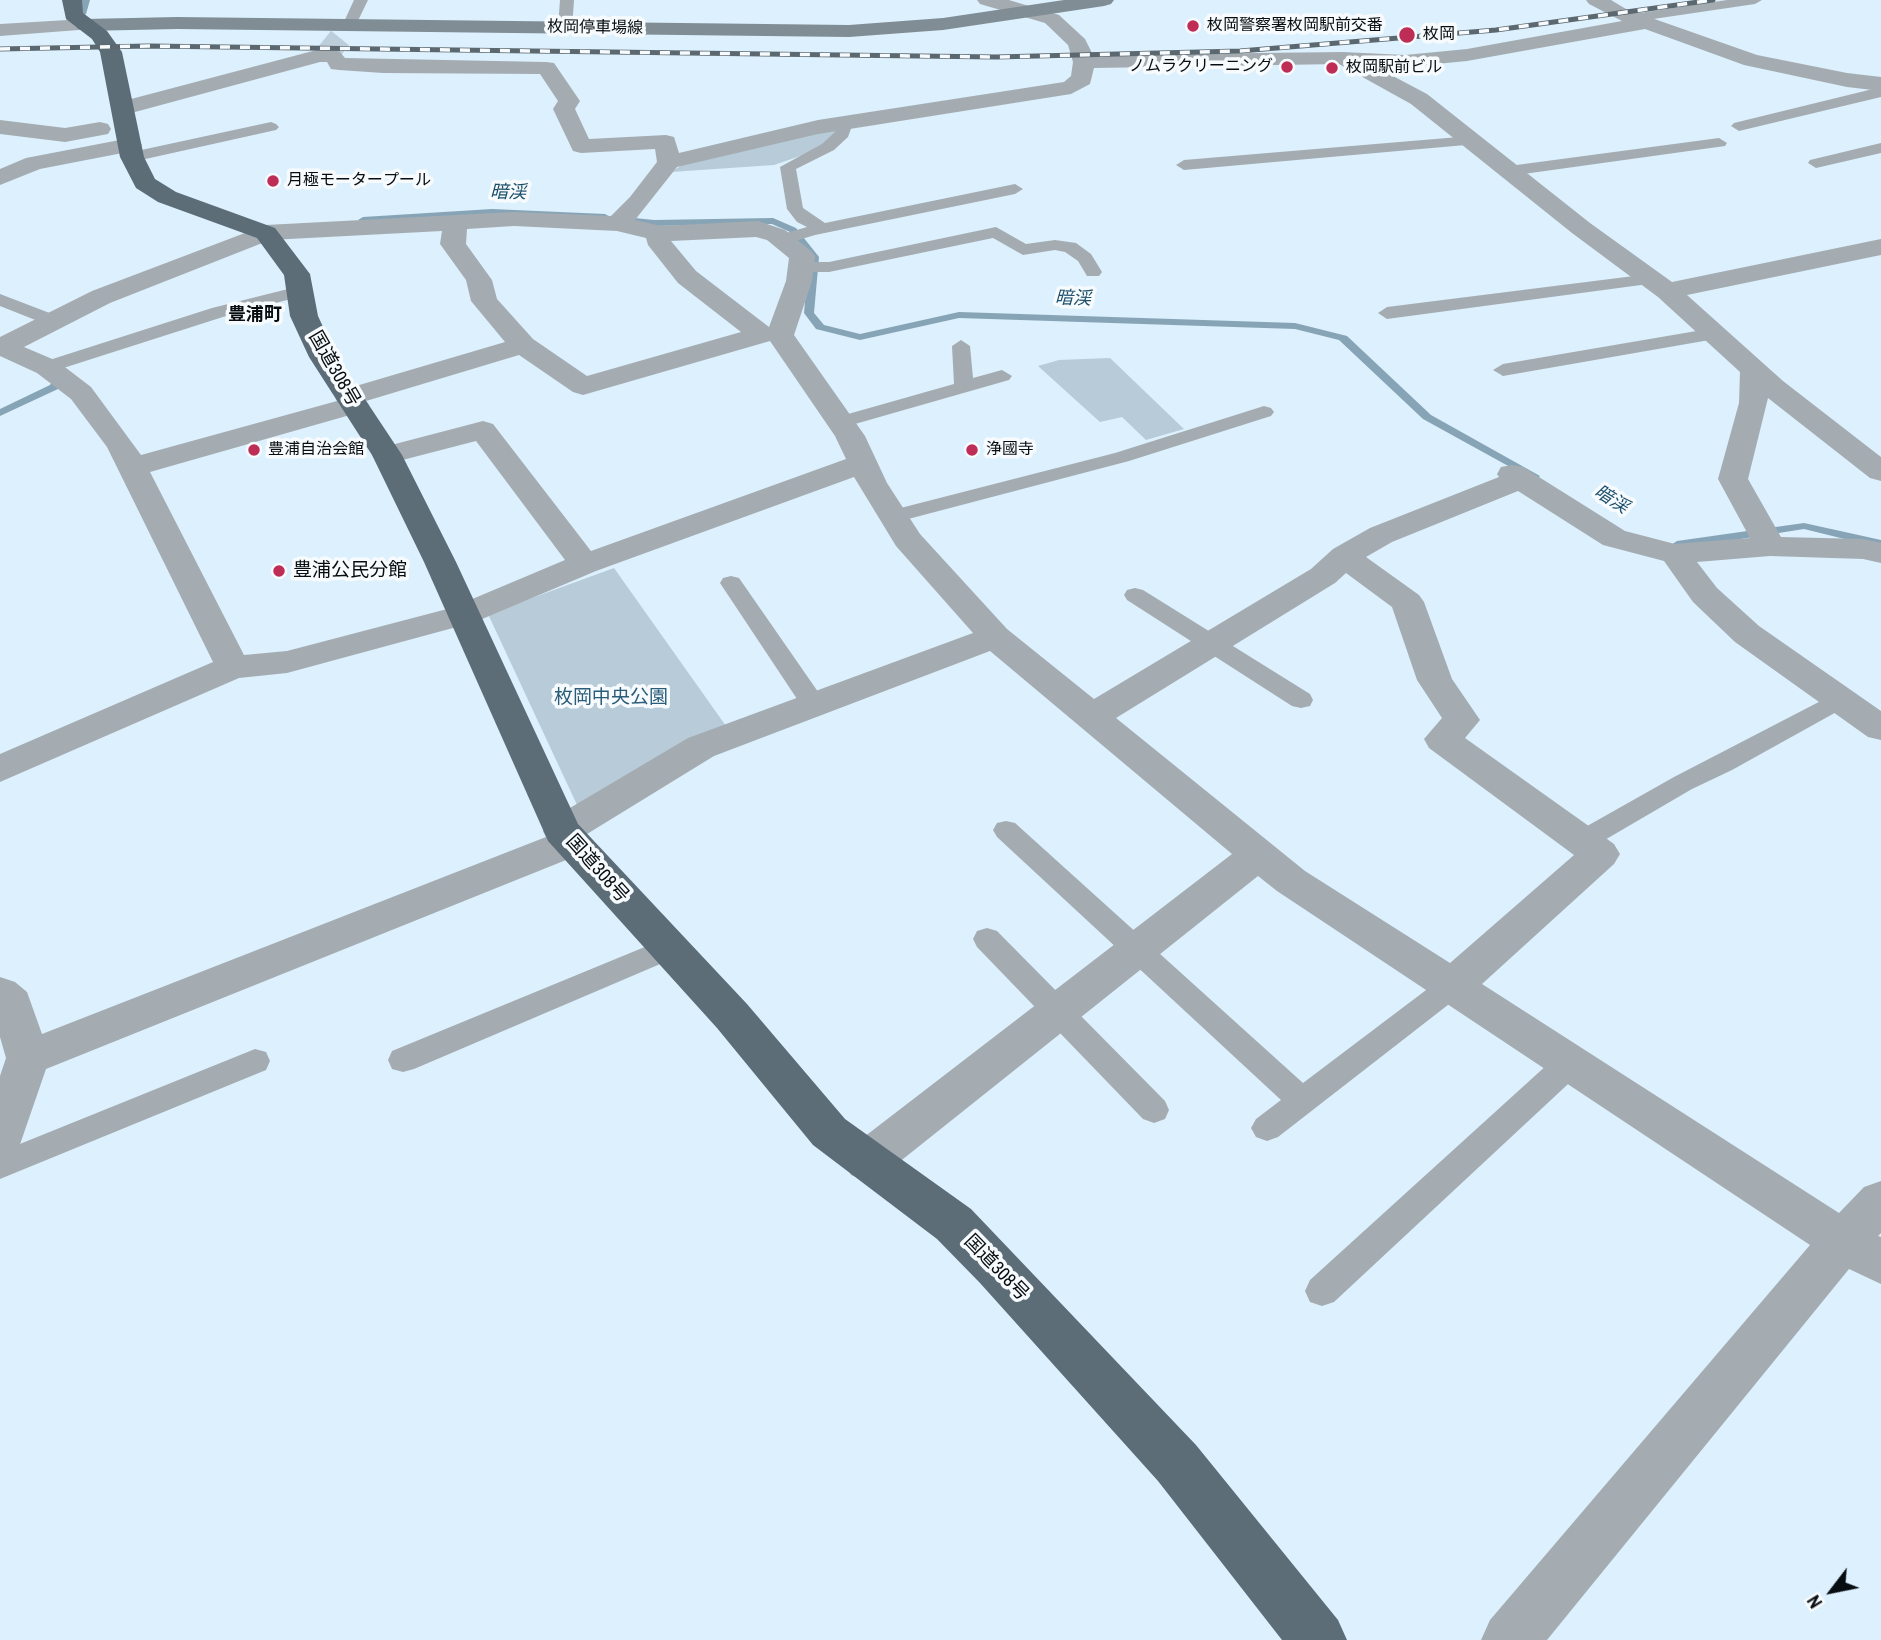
<!DOCTYPE html>
<html>
<head>
<meta charset="utf-8">
<style>
  body { margin:0 }
  #map { position:relative; width:1881px; height:1640px; overflow:hidden; background:#dcf0fd; font-family:"Archivo Narrow",sans-serif }
  canvas { display:block }
  .north { position:absolute; left:1797px; top:1556px; width:70px; height:70px; -webkit-text-stroke:5px #f7fbfd; paint-order:stroke; rotate:238deg; font-size:19px; font-weight:700; line-height:28px; text-align:center; color:#070d11 }
  .north::after { content:''; display:block; margin:auto; width:24px; height:32px; background:#070d11; clip-path:polygon(50% 0,100% 100%,50% 72%,0 100%) }
</style>
</head>
<body>
<div id="map">
<canvas width="1881" height="1640"></canvas>
<div class="north">N</div>
</div>
<script>
const context = document.querySelector('canvas').getContext('2d');
context.lineJoin = 'round';
function paint(path, color) { context.fillStyle = color; context.fill(path, 'evenodd'); }
const shape = rows => new Path2D(rows.map(r => 'M' + r).join(''));
function stroke(path, color, width, dash) { context.strokeStyle = color; context.lineWidth = width; context.lineCap = dash ? 'butt' : 'round'; context.setLineDash(dash || []); context.stroke(path); }
function write(font, color, halo, rows, align = 'center') {
  context.font = font + ' "Archivo Narrow","Noto Sans JP",sans-serif'; context.lineWidth = 7; context.setLineDash([]); context.textBaseline = 'middle'; context.strokeStyle = halo; context.fillStyle = color; for (const [text, x, y, turn = 0] of rows) {
    context.save(); context.translate(x, y); context.rotate((+turn || 0) * Math.PI / 180); context.textAlign = isNaN(turn) ? turn : align; if (halo) context.strokeText(text, 0, 0); context.fillText(text, 0, 0); context.restore();
  }
}
const green = shape([
  [841,128,831,140,806,154,774,165,671,172,687,162],
  [1110,358,1184,429,1146,440,1122,417,1100,422,1038,366,1059,360],
  [614,568,726,726,578,807,488,614]
]);
const stream = shape([
  [82,0,90,0,86,14,82,16,78,14,82,0],
  [492,209,605,214,610,217,605,220,492,215,363,223,358,220,363,217,492,209],
  [625,217,654,220,773,218,796,228,819,257,814,313,824,325,860,334,959,312,1295,323,1347,336,1431,415,1540,476,1538,478,1530,478,1423,419,1339,340,1295,329,959,318,860,340,816,329,804,313,809,257,790,232,772,224,654,226,622,222,622,218,625,217],
  [63,367,68,370,58,389,0,416,0,409,50,385,59,368,63,367],
  [1804,523,1881,540,1881,548,1804,529,1677,549,1671,545,1677,541,1804,523]
]);
const minorTunnel = shape([
  [328,53,340,38]
]);
const service = shape([
  [354,0,368,0,354,29,344,29,342,26,354,0],
  [560,0,574,0,572,28,565,32,558,28,560,0],
  [1727,0,1762,0,1755,4,1633,22,1626,18,1633,14,1727,0],
  [1881,87,1881,97,1739,131,1731,126,1734,123,1881,87],
  [845,118,853,123,848,137,834,150,796,169,803,208,825,223,1015,184,1023,189,1015,194,815,235,782,245,776,244,773,240,776,236,807,227,797,222,787,209,780,167,822,144,835,132,840,120,845,118],
  [271,122,276,124,279,127,276,130,132,162,124,157,132,152,271,122],
  [1471,136,1479,141,1477,144,1184,170,1176,165,1184,160,1471,136],
  [1719,138,1727,143,1725,146,1509,176,1501,171,1509,166,1719,138],
  [1881,143,1881,153,1816,168,1808,163,1810,160,1881,143],
  [996,227,1026,244,1055,240,1076,243,1091,254,1102,272,1099,276,1087,276,1078,261,1065,252,1055,250,1023,255,993,238,829,272,801,272,792,267,801,262,829,262,996,227],
  [1650,274,1656,275,1659,279,1656,283,1387,319,1378,313,1387,307,1650,274],
  [300,286,309,291,306,295,226,316,54,371,40,371,37,367,40,363,212,308,300,286],
  [0,294,60,317,62,321,53,327,0,306,0,294],
  [1714,328,1721,330,1723,334,1721,338,1503,376,1493,370,1503,364,1714,328],
  [961,340,970,346,973,378,1002,370,1012,376,1009,380,841,428,834,426,831,422,834,418,954,384,952,346,961,340],
  [1264,406,1271,408,1274,412,1271,416,1129,461,893,523,885,522,882,517,885,512,1115,453,1264,406],
  [731,576,739,578,823,699,826,705,823,711,814,713,805,711,720,583,723,578,731,576],
  [1135,588,1143,590,1310,694,1313,700,1310,706,1301,708,1292,706,1127,600,1124,595,1127,590,1135,588],
  [1840,691,1849,693,1852,699,1849,705,1732,770,1692,789,1591,848,1582,851,1573,848,1569,841,1573,834,1674,777,1840,691],
  [1006,821,1015,823,1303,1083,1442,978,1452,975,1462,978,1466,986,1462,994,1278,1137,1267,1141,1256,1137,1251,1128,1256,1119,1281,1100,997,837,993,830,997,823,1006,821],
  [987,928,997,931,1165,1101,1169,1110,1165,1119,1154,1123,1143,1119,977,947,973,939,977,931,987,928],
  [669,937,679,940,683,948,679,956,414,1069,403,1072,392,1069,388,1060,392,1051,669,937],
  [255,1049,266,1052,270,1061,266,1070,0,1179,0,1152,255,1049],
  [1570,1051,1581,1054,1585,1063,1581,1072,1334,1302,1322,1306,1310,1302,1305,1291,1310,1280,1559,1054,1570,1051]
]);
const minor = shape([
  [977,0,1009,0,1059,15,1085,39,1093,55,1343,52,1405,55,1467,49,1622,21,1589,4,1586,0,1611,0,1626,9,1757,55,1847,73,1881,77,1881,91,1847,87,1744,65,1645,29,1467,61,1405,67,1374,66,1427,94,1590,223,1672,282,1881,239,1881,255,1687,295,1783,381,1881,457,1881,481,1870,478,1768,398,1748,479,1781,537,1863,539,1881,543,1881,563,1863,559,1770,556,1697,562,1717,588,1759,626,1881,711,1881,740,1868,737,1735,642,1693,602,1664,561,1603,545,1518,491,1392,542,1366,557,1419,595,1424,602,1452,679,1480,720,1465,738,1614,844,1620,854,1614,864,1482,984,1839,1213,1864,1187,1881,1181,1881,1233,1878,1236,1881,1237,1881,1284,1849,1269,1547,1640,1481,1640,1490,1620,1810,1245,1277,891,1258,876,883,1175,867,1181,851,1175,844,1161,851,1147,1232,854,990,651,714,756,587,834,591,842,586,852,46,1069,16,1156,0,1161,0,1076,6,1058,0,1037,0,977,15,982,27,992,42,1034,546,837,543,831,548,821,688,738,973,633,896,546,854,477,596,571,475,622,287,673,239,678,0,782,0,754,213,662,107,447,71,399,37,373,0,356,0,337,92,291,266,225,514,212,611,216,630,197,657,162,655,149,581,153,573,151,553,109,558,101,540,74,383,73,339,70,331,69,327,62,320,62,124,115,116,113,113,108,116,103,328,47,340,52,345,58,546,62,554,63,580,101,575,109,589,139,666,135,674,137,679,153,818,120,1051,84,1064,82,1071,76,1073,62,1068,45,1045,23,980,4,977,0],
  [1339,64,1411,104,1572,233,1658,297,1740,372,1739,403,1718,479,1750,538,1675,544,1625,531,1523,467,1512,465,1501,467,1497,474,1499,477,1370,528,1333,549,1311,569,1094,699,1007,629,920,534,887,483,865,436,794,335,812,281,815,256,811,251,785,230,758,221,661,226,635,220,677,167,818,134,1071,94,1090,84,1094,68,1339,64],
  [514,226,617,231,646,238,648,245,678,283,741,332,587,376,533,339,497,299,492,280,466,244,467,229,514,226],
  [442,231,440,244,466,280,471,301,505,342,339,391,335,397,337,401,141,455,91,387,57,361,24,347,110,303,270,240,442,231],
  [756,237,767,240,789,258,786,281,769,327,696,271,671,241,756,237],
  [770,341,835,436,846,459,591,551,493,424,483,421,376,449,372,455,376,461,387,464,476,441,565,560,451,608,287,651,244,655,150,472,364,411,369,405,366,401,519,355,573,392,583,395,770,341],
  [1346,573,1392,607,1417,680,1442,718,1424,739,1429,748,1574,855,1450,963,1305,871,1116,718,1335,583,1346,573],
  [85,19,92,21,95,25,92,29,0,36,0,24,85,19],
  [0,120,65,128,100,122,108,124,111,129,108,134,65,142,0,134,0,120],
  [130,138,138,140,142,145,138,150,40,169,0,185,0,169,26,158,130,138]
]);
const secondary = shape([
  [1064,0,1114,0,1111,4,1104,6,943,30,849,37,177,29,85,31,78,29,75,25,78,21,85,19,177,17,849,25,943,18,1064,0]
]);
const trunk = shape([
  [62,0,82,0,83,13,107,31,122,52,144,157,155,179,176,192,275,228,310,274,318,316,337,357,402,455,456,562,578,824,747,1004,845,1119,971,1209,1196,1445,1338,1620,1347,1640,1282,1640,1158,1481,980,1283,937,1239,813,1145,717,1028,548,841,424,562,372,455,309,357,290,316,284,275,257,238,158,202,136,188,120,157,100,52,92,39,66,19,62,0]
]);
const rail = shape([
  [0,49,148,46,996,57,1240,51,1496,30,1713,0]
]);
const markers = [
  [1193,26,7,"#bd2d56"],
  [1407,35,9,"#bd2d56"],
  [1287,67,7,"#bd2d56"],
  [1332,68,7,"#bd2d56"],
  [273,181,7,"#bd2d56"],
  [254,450,7,"#bd2d56"],
  [972,450,7,"#bd2d56"],
  [279,571,7,"#bd2d56"]
];
const farPoinames = [
  ["枚岡警察署枚岡駅前交番",1207,26],
  ["枚岡",1423,35],
  ["ノムラクリーニング",1273,67,"right"],
  ["枚岡駅前ビル",1346,68],
  ["月極モータープール",287,181],
  ["豊浦自治会館",268,450],
  ["浄國寺",986,450]
];
const farStreetnames = [
  ["枚岡停車場線",595,28,1]
];
const farWaternames = [
  ["暗渓",508,193,1],
  ["暗渓",1073,299,2],
  ["暗渓",1611,500,32]
];
const farNeighbourhoodnames = [
  ["豊浦町",255,315]
];
const streetNames = [
  ["国道308号",334,369,60],
  ["国道308号",597,869,48],
  ["国道308号",996,1268,46]
];
const poiNames = [
  ["豊浦公民分館",293,571]
];
const parkNames = [
  ["枚岡中央公園",611,698]
];
paint(green, '#b8cbd8');
paint(stream, '#87a4b6');
stroke(minorTunnel, '#bcceda', 23, [23, 11]);
paint(service, '#a4acb2');
paint(minor, '#a4acb2');
paint(secondary, '#808d95');
paint(trunk, '#5c6d78');
stroke(rail, '#5c686f', 5);
stroke(rail, '#f7fbfd', 3.5, [10]);
for (const [x, y, r, color] of markers) { const dot = new Path2D(); dot.arc(x, y, r, 0, 2 * Math.PI); context.fillStyle = color; context.fill(dot); stroke(dot, '#f7fbfd', 2.5); }
write('16px', '#070d11', '#f7fbfd', farPoinames, 'left');
write('16px', '#070d11', '#f7fbfd', farStreetnames);
write('italic 18px', '#1a4e6b', '#f7fbfd', farWaternames);
write('bold 18px', '#070d11', '#f7fbfd', farNeighbourhoodnames);
write('19px', '#070d11', '#f7fbfd', streetNames);
write('19px', '#070d11', '#f7fbfd', poiNames, 'left');
write('19px', '#2a5d7a', '#f7fbfd', parkNames);
</script>
</body>
</html>
